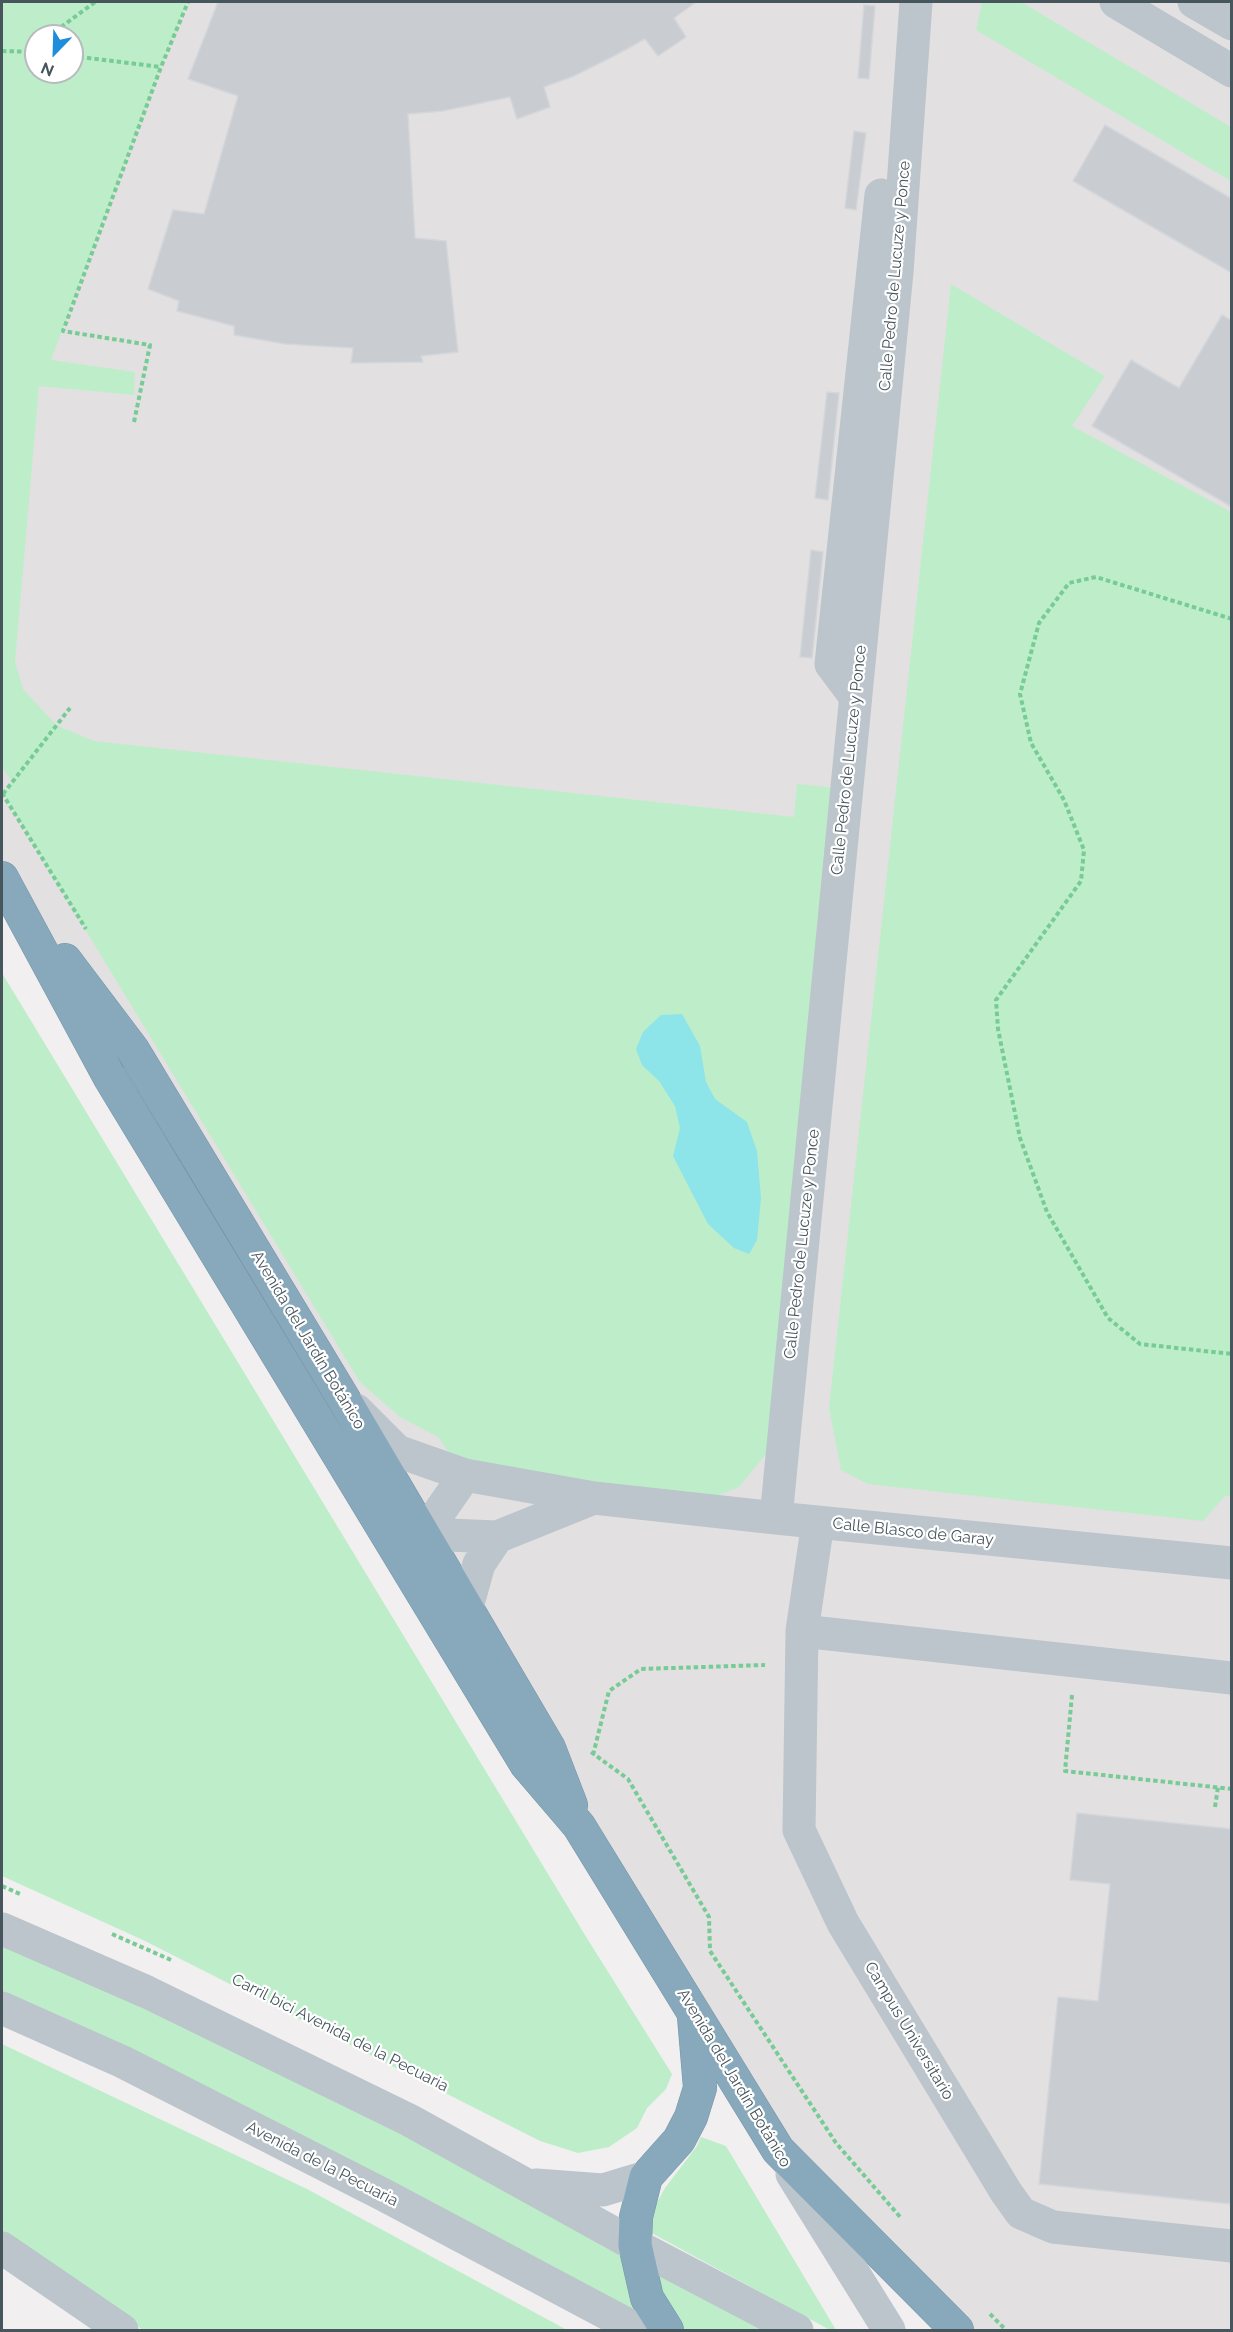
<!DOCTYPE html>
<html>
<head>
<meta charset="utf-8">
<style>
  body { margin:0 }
  #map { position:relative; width:1233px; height:2332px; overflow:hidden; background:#f1efef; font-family:Raleway,sans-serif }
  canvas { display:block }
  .frame { position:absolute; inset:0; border:3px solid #47555c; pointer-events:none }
  .north { position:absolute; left:24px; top:24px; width:60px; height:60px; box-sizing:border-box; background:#fff; border:2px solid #b5bbbe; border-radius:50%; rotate:203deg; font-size:16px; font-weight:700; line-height:24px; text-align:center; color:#47555c }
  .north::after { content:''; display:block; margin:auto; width:21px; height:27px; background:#1e8ddb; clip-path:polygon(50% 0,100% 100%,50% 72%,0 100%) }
</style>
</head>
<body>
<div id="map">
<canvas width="1233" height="2332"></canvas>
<div class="frame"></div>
<div class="north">N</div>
</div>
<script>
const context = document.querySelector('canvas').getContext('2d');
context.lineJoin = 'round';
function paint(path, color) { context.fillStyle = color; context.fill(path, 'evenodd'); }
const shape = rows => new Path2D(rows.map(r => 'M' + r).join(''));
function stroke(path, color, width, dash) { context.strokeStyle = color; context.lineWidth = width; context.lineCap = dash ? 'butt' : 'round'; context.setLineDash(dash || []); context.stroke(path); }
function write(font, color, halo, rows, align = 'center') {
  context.font = font + ' Raleway,sans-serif'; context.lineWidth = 4.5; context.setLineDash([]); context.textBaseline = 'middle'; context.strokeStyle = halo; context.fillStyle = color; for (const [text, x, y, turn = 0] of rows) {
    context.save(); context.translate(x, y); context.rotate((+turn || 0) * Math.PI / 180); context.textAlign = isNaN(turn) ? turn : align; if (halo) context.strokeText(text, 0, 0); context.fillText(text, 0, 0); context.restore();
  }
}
const education = shape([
  [2,2,1231,2,1231,2330,957,2330,778,2150,342,1396,2,874],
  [36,36,72,36,72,72,36,72]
]);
const green = shape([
  [2,2,188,2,161,67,51,360,135,372,134,395,39,386,15,662,23,689,56,725,94,741,794,817,797,784,846,789,784,1432,739,1487,687,1508,465,1475,438,1437,400,1417,360,1382,3,794,12,781,2,768],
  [36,36,72,36,72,72,36,72],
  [982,2,1021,2,1231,127,1231,181,976,30],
  [951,284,1105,376,1072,426,1231,512,1232,1496,1225,1496,1203,1521,868,1484,841,1470,829,1408],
  [2,973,585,1935,672,2074,666,2089,647,2108,637,2128,609,2147,578,2153,540,2141,143,1940,2,1876],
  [2,1929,797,2330,638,2330,2,2008],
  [2,2044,307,2189,567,2330,143,2330,2,2231],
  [701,2137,726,2146,836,2330,830,2330,646,2230,655,2206,665,2188,697,2146]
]);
const water = shape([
  [682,1014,700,1046,706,1082,715,1099,747,1122,757,1151,761,1198,757,1240,749,1254,734,1248,708,1224,673,1156,680,1128,675,1106,659,1081,642,1065,636,1049,643,1032,661,1015]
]);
const building = shape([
  [218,2,696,2,674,18,686,37,658,56,645,39,614,56,574,76,544,87,550,107,517,119,510,97,443,111,408,114,415,238,446,241,458,352,421,356,423,362,351,363,353,348,285,344,234,335,234,326,177,311,179,301,148,289,173,210,204,214,238,96,188,79,218,2],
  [864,5,875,6,869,79,858,78,864,5],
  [1105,125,1232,199,1232,273,1073,181,1105,125],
  [854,131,866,133,856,210,845,208,854,131],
  [1222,315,1232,321,1232,507,1092,426,1131,360,1179,388,1222,315],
  [827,392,839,393,828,500,815,498,827,392],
  [811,550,823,552,812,658,800,657,811,550],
  [1077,1813,1232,1829,1232,2204,1039,2184,1058,1997,1098,2001,1110,1884,1070,1880,1077,1813]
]);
const path = shape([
  [49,36,95,2],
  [2,51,36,52],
  [72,56,161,67],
  [134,422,150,345,63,331,161,67,188,2],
  [1232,619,1096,577,1069,583,1039,623,1020,694,1031,743,1064,800,1084,850,1081,881,996,1000,998,1029,1020,1138,1047,1212,1108,1318,1140,1344,1232,1354],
  [2,793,86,929],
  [3,794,70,708],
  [1072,1695,1065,1771,1232,1789],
  [591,1752,628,1779,709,1917,710,1951,836,2143,901,2218],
  [593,1755,609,1691,641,1669,765,1665],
  [1215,1807,1218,1787],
  [2,1886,20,1894],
  [112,1934,171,1960],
  [990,2314,1006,2330]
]);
const minor = shape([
  [1116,2,1232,71],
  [1194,2,1232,24],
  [855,696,831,664,881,195],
  [356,1410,397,1451,465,1475,594,1498,776,1518,1232,1563],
  [776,1518,897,272,916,2],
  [818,1522,802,1631,799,1830,843,1923,1006,2192,1021,2213,1053,2227,1232,2246],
  [424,1534,497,1537,594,1498],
  [417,1552,424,1534,465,1475],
  [467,1607,479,1564,497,1537],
  [802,1631,1232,1678],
  [2,1929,147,1992,409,2120,635,2245,797,2330],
  [2,2008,123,2062,384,2195,638,2330],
  [792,2174,889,2330],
  [536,2185,603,2190,646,2177],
  [2,2248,122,2330]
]);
const highway = shape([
  [2,878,110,1078,526,1764,579,1826,778,2150,957,2330],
  [65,960,133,1050,342,1396,549,1748,571,1805],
  [667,2330,647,2298,635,2245,636,2217,646,2177,679,2140,691,2117,700,2088,694,2017]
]);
const streetNames = [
  ["Calle Pedro de Lucuze y Ponce",895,276,-85],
  ["Calle Pedro de Lucuze y Ponce",849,760,-84],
  ["Calle Pedro de Lucuze y Ponce",802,1244,-84],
  ["Avenida del Jardín Botánico",308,1340,59],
  ["Calle Blasco de Garay",913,1532,6],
  ["Campus Universitario",909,2031,59],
  ["Carril bici Avenida de la Pecuaria",340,2033,27],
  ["Avenida del Jardín Botánico",734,2078,59],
  ["Avenida de la Pecuaria",322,2164,27]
];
paint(education, '#e2e0e1');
paint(green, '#beeec9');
paint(water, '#8de4e9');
paint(building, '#c9cdd1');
stroke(building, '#d3d6da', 1.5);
stroke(highway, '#7394a8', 34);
stroke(path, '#77cb95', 4, [4.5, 3]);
stroke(minor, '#bbc5cb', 33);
stroke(highway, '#88a9bc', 33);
write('16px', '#47555c', '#fff', streetNames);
</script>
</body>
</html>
